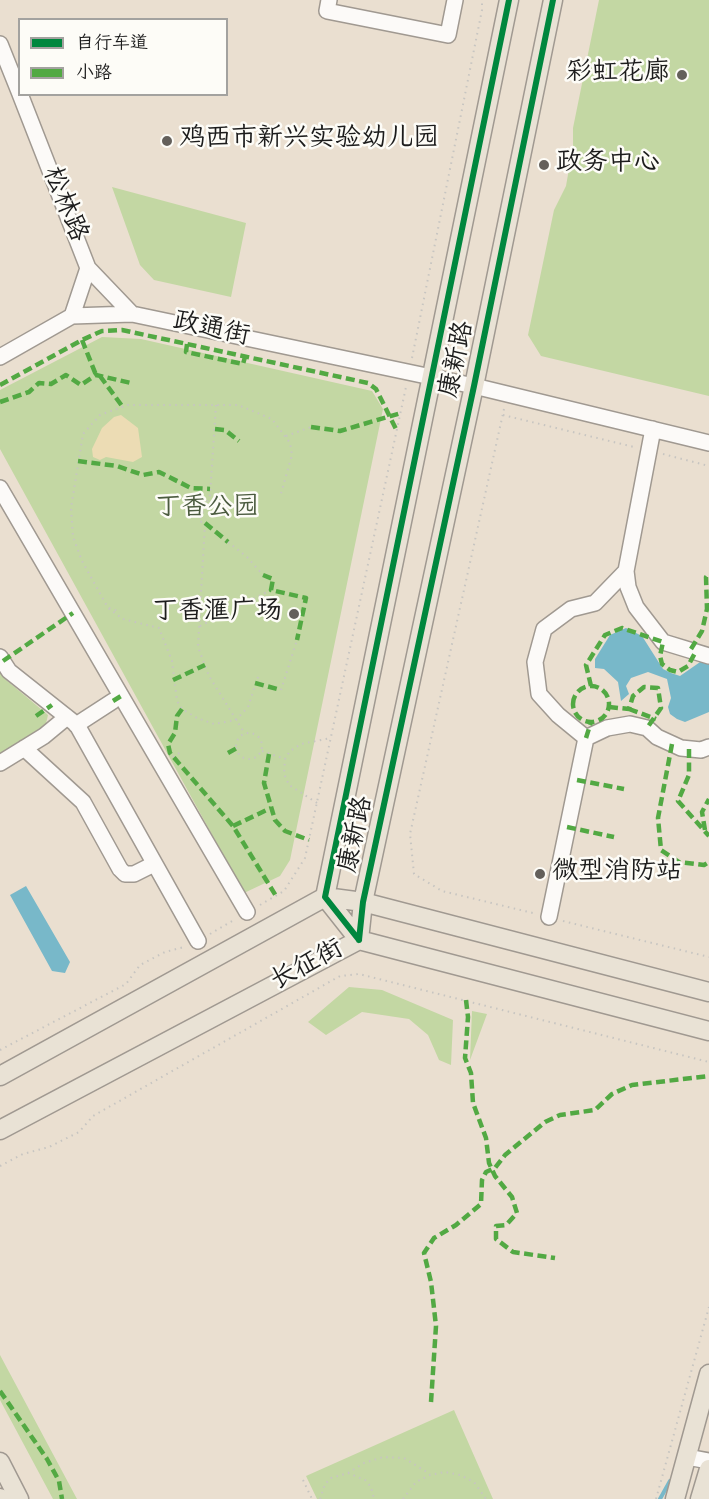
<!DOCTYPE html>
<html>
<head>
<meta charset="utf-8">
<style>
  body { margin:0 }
  #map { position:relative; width:709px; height:1499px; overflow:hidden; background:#eadfd0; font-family:"Indie Flower","LXGW WenKai TC",sans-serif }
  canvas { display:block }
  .legend { position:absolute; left:18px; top:18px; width:210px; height:78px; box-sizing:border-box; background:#fdfcf7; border:2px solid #a3a29f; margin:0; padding:8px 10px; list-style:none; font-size:18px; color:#1c1c1c }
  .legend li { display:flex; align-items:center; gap:12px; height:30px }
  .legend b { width:30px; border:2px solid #a3a29f }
</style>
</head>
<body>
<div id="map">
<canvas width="709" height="1499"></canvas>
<ul class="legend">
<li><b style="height:8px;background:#00873e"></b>自行车道</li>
<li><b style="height:8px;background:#52a943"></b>小路</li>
</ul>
</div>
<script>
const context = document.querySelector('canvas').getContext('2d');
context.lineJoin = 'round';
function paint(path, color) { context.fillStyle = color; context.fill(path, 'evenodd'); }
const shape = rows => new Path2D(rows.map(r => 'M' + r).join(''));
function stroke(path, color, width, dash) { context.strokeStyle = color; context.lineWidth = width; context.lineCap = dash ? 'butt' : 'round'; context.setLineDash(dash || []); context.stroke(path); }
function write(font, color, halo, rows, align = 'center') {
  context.font = font + ' "Indie Flower","LXGW WenKai TC",sans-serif'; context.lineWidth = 5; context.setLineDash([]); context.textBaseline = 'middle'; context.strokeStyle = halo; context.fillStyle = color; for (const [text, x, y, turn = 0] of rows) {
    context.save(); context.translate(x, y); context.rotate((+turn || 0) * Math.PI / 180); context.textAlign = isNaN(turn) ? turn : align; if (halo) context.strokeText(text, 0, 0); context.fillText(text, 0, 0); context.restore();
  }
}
const green = shape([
  [599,0,709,0,709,396,541,356,528,335,554,210,566,186,573,146,573,128],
  [112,187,246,223,231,297,154,280,140,265],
  [102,337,141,339,372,391,383,409,290,860,280,876,244,893,0,449,0,390],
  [0,671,5,679,48,715,44,732,0,764],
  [349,987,382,990,453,1020,451,1065,439,1060,428,1035,409,1019,362,1012,326,1035,308,1022],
  [472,1011,487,1014,470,1060],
  [0,1355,77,1499,53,1499,0,1400],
  [454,1410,493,1499,317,1499,306,1476]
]);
const sand = shape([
  [121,415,138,428,142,457,133,462,106,457,100,460,93,457,92,449,102,428,114,417]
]);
const water = shape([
  [626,628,642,636,663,669,671,673,680,676,703,660,709,662,709,712,685,722,677,719,670,714,668,707,671,698,667,679,648,672,631,678,626,686,629,694,621,701,618,682,604,669,595,668,595,659,610,635],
  [26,886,70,962,65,973,52,971,10,895]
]);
const stream = shape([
  [660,1499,670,1481]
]);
const path = shape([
  [412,358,482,10,482,0],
  [216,405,210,495,199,521,205,523,198,647,209,676,245,734],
  [504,409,410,834,414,874,442,891,537,914],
  [503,415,634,447],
  [286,436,311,427],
  [663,454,709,466],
  [228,542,247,557],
  [109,608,118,611],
  [258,677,248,707,236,720,214,724,197,718,182,709,177,701,172,661,159,628,123,619,108,608,82,561,73,537,71,508,83,434,100,415,128,405,238,405,272,419,290,443,292,455,280,497],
  [281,690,297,640],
  '236 746a13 13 0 1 1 26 0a13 13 0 1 1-26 0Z',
  [262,751,285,759],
  [173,757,181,752],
  [317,803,289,785,284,774,285,759,290,751,301,744,331,738],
  [260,905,284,891,305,858,406,387],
  [563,921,709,957],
  [210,934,234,920],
  [0,1050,126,984,140,965,165,952,184,947],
  [0,1166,23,1154,49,1147,79,1132,93,1116,340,976,359,974,709,1062],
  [348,1473,364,1463,383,1457,404,1458,430,1474],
  [303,1480,312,1499],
  [320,1499,325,1484,331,1478,348,1473,365,1480,371,1487,374,1499],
  [403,1499,416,1482,430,1475,445,1472,460,1475,474,1482,486,1499],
  [656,1499,709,1307]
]);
const minor = shape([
  [329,0,327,11,448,35,455,0],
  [0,44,20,94],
  [20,94,88,268,72,316],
  [88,268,132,314],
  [0,357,72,316,132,314,474,386,709,443],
  [653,429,626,571,628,587,636,607,663,642,709,656],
  [0,488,247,912],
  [626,571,595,603,571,609,544,629,535,662,539,694,558,715,586,738,607,728,630,724,647,728,657,737,681,748,701,750,709,747],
  [0,657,9,671,77,725,198,941],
  [76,725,113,701],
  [24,748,83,802,120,869,125,874,134,874,154,864],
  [0,763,44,736,67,717],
  [549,917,586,738],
  [687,1457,709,1461]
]);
const major = shape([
  [359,940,325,897,509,0],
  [359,940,363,902,474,386,553,0],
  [0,1076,325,897,363,902,709,992],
  [0,1130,359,940,709,1031],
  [0,1462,19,1499],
  [0,1498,1,1499],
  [675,1499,709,1374],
  [700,1499,709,1469]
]);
const pathBridge = shape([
  [247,557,263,575],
  [200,626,271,590]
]);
const quiet = shape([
  [82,340,96,375],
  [187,344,186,352,243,364,245,357],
  [100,376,122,406],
  [0,385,82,340,102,331,122,330,368,383,376,389,397,431],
  [0,402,29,392,39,383,51,384,66,375,81,385,96,375,131,383],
  [311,427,340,431,401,413],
  [215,429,225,430,239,441],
  [78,461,117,466,143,475,159,472,191,488,210,489],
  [205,523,228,542],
  [263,575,273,579,271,590,306,598,297,640],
  [691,649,702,631,707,609,706,577,709,573],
  [3,661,73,613],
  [173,680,205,665],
  [255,683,281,690],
  [591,686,586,665,605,635,622,628,663,642,660,656,662,664,670,670,678,672,688,666,696,651],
  '573 704a18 18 0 1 1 36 0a18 18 0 1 1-36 0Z',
  [113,701,121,696],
  [609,707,629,709,633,696,644,687,658,688,661,708,647,728],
  [182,709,177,716,175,733,168,744,170,753,233,826,276,896],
  [629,709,656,719],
  [36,716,52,705],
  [586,738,591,722],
  [672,744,658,818,661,850,679,862,704,865,709,862],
  [689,749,689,775,678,801,709,836],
  [228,753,237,748],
  [269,754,264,783,275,820,285,831,309,840],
  [577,780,624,789],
  [233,826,271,808],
  [567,827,614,837],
  [705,830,702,812,709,799],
  [466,1000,468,1017,465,1058,471,1073,473,1103,486,1138,489,1163,495,1176,512,1197,517,1213,506,1225,496,1226,496,1239,513,1252,555,1258],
  [0,1391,47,1459,59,1481,62,1499],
  [431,1402,436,1326,431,1282,424,1253,434,1238,456,1225,481,1204,482,1180,486,1172,495,1168,505,1155,545,1122,560,1115,595,1110,612,1094,632,1085,709,1076]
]);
const cycleway = shape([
  [359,940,325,897,509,0],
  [359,940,363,902,474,386,553,0]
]);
const markers = [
  [682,75,6,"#64605b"],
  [167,141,6,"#64605b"],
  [544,165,6,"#64605b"],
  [294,614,6,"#64605b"],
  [540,874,6,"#64605b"]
];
const poiNames = [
  ["彩虹花廊",670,75,"right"],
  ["鸡西市新兴实验幼儿园",179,141],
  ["政务中心",556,165],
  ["丁香滙广场",282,614,"right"],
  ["微型消防站",552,874]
];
const streetNames = [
  ["松林路",63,205,68],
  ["政通街",211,331,12],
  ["康新路",459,360,-78],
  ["康新路",358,835,-78],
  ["长征街",308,967,-28]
];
const parkNames = [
  ["丁香公园",207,510]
];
paint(green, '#c3d7a3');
paint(sand, '#ecdcb4');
paint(water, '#78b8c9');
stroke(stream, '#78b8c9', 4);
stroke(minor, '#a09991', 18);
stroke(major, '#a09991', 21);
stroke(path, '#c7c5c1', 2, [1.5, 4.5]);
stroke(minor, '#fcfaf8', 15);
stroke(major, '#e9e2d5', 18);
stroke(pathBridge, '#c7c5c1', 2, [1.5, 4.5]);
stroke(quiet, '#52a943', 4.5, [9, 4.5]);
stroke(cycleway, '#00873e', 6);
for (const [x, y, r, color] of markers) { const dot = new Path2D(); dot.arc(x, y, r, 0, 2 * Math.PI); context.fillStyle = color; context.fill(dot); stroke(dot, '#fdfcf7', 2); }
write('26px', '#1c1c1c', '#fdfcf7', poiNames, 'left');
write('26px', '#1c1c1c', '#fdfcf7', streetNames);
write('26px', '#4b5b3f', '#fdfcf7', parkNames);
</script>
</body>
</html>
